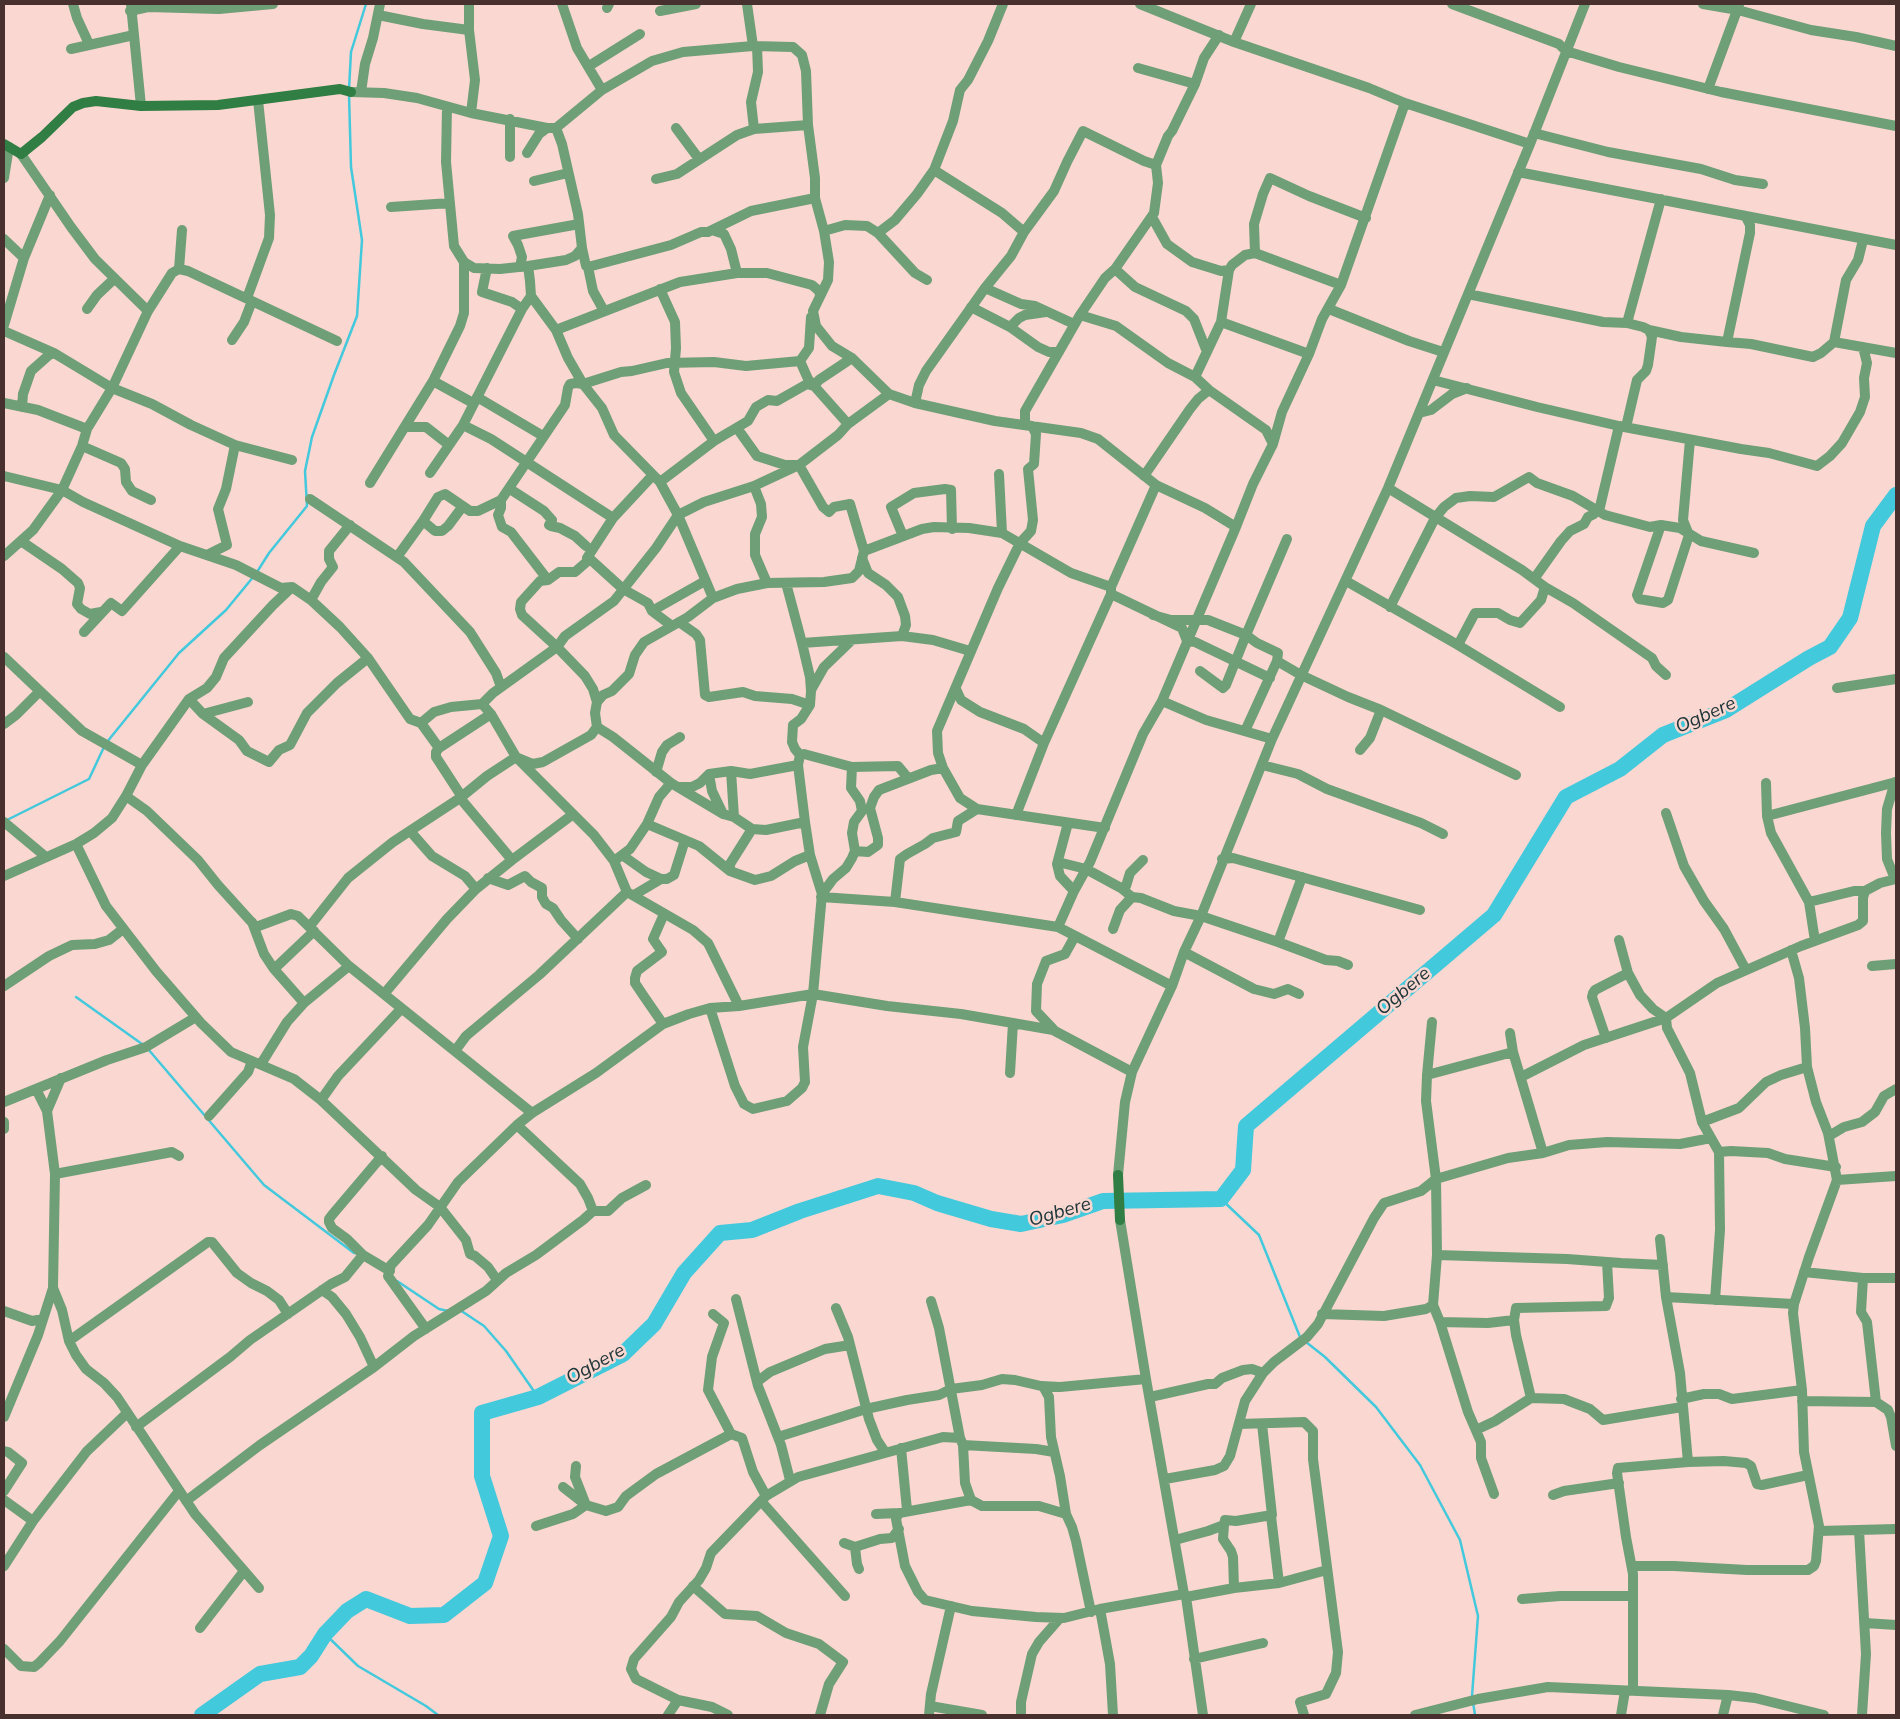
<!DOCTYPE html>
<html>
<head>
<meta charset="utf-8">
<style>
  body { margin:0 }
  #map { position:relative; width:1900px; height:1719px; overflow:hidden; background:#fbd7d1; font-family:"Nunito Sans",sans-serif }
  canvas { display:block }
  .frame { position:absolute; inset:0; border:5px solid #47302d; pointer-events:none }
</style>
</head>
<body>
<div id="map">
<canvas width="1900" height="1719"></canvas>
<div class="frame"></div>
</div>
<script>
const context = document.querySelector('canvas').getContext('2d');
context.lineJoin = 'round';
const shape = rows => new Path2D(rows.map(r => 'M' + r).join(''));
function stroke(path, color, width, dash) { context.strokeStyle = color; context.lineWidth = width; context.lineCap = dash ? 'butt' : 'round'; context.setLineDash(dash || []); context.stroke(path); }
function write(font, color, halo, rows, align = 'center') {
  context.font = font + ' "Nunito Sans",sans-serif'; context.lineWidth = 5; context.setLineDash([]); context.textBaseline = 'middle'; context.strokeStyle = halo; context.fillStyle = color; for (const [text, x, y, turn = 0] of rows) {
    context.save(); context.translate(x, y); context.rotate((+turn || 0) * Math.PI / 180); context.textAlign = isNaN(turn) ? turn : align; if (halo) context.strokeText(text, 0, 0); context.fillText(text, 0, 0); context.restore();
  }
}
const stream = shape([
  [349,89,351,52,366,4],
  [257,572,269,553,307,506,305,471,312,437,334,375,357,316,362,240,351,167,349,94],
  [107,742,179,653,226,610,254,576],
  [7,820,89,779,104,747],
  [76,997,142,1044],
  [148,1049,264,1185,354,1253],
  [1221,1199,1259,1235,1300,1337],
  [397,1281,439,1309,448,1311],
  [460,1310,484,1326,506,1351,538,1397],
  [1306,1342,1325,1357,1376,1407,1420,1465,1460,1540,1478,1616,1472,1696],
  [325,1634,358,1666,426,1706,438,1715],
  [1473,1702,1475,1715]
]);
const river = shape([
  [202,1715,260,1674,300,1667,311,1656,325,1634,347,1611,366,1599,410,1616,444,1615,485,1583,501,1536,482,1476,482,1413,538,1397,623,1354,654,1324,684,1273,720,1233,752,1230,800,1211,878,1186,914,1193,937,1203,991,1219,1021,1224,1063,1215,1103,1201,1221,1199,1243,1170,1246,1126,1494,915,1566,797,1620,769,1663,735,1726,710,1809,658,1830,647,1850,618,1873,526,1896,495]
]);
const street = shape([
  [73,4,77,18,89,44],
  [469,4,469,30,475,80,471,113],
  [562,4,577,48,602,90],
  [747,4,753,46],
  [1140,4,1234,42,1369,88,1405,103,1530,144],
  [1452,4,1559,44,1566,51,1619,67,1721,92,1896,126],
  [1703,4,1738,10,1811,30,1856,37,1896,46],
  [131,5,141,106],
  [607,8,609,4],
  [130,11,148,7,219,9,273,4],
  [660,11,696,4],
  [378,15,423,24,469,30],
  [1234,42,1251,4],
  [71,49,134,35],
  [589,66,640,34],
  [1138,68,1195,84,1204,58,1219,35],
  [1708,89,1739,5],
  [351,92,384,93,417,98,471,113,547,128,556,128,602,90,652,61,683,52,753,46,793,47,802,55,806,71,808,125,815,178,815,198,824,231,829,262,828,280,813,311,816,326,832,346,852,358,889,394,915,403,995,421,1081,433,1098,439,1156,485,1205,508,1236,527,1162,701,1206,720,1272,739,1201,916,1184,952,1172,986,1132,1072,1125,1102,1118,1175],
  [361,92,365,64,373,38,380,4],
  [447,107,446,162,454,246,464,262,474,268,500,269,528,266,566,260,575,256,582,248],
  [556,128,562,144,578,214,582,248,586,266,588,267,593,291,604,311],
  [676,128,699,159],
  [754,129,751,102,758,72,757,46],
  [1534,133,1608,152,1701,169,1735,180,1763,184],
  [527,153,539,134,547,128],
  [21,154,71,227,95,259,148,311],
  [510,157,510,119],
  [1518,172,1896,245],
  [4,178,9,147],
  [656,179,677,174,737,135,754,129,808,125],
  [534,181,568,173],
  [391,207,450,203],
  [1152,217,1167,244,1192,262,1221,271,1229,270],
  [712,230,724,234,731,249,737,273],
  [824,231,845,225,867,226,878,233,915,273,927,280],
  [1024,232,1054,191,1067,162,1083,131,1144,161,1156,165],
  [878,233,895,220,917,194,934,170,953,121,960,90,968,80,988,41,1003,4],
  [4,239,24,258],
  [1255,253,1254,224,1263,194,1270,178,1309,196,1366,218],
  [528,266,530,281,531,296,556,330,568,358,583,384,602,408,614,435,660,482,678,515,713,598],
  [520,267,522,257,518,245,513,236,579,224],
  [588,267,671,245,701,232,708,232,751,211,815,198],
  [487,268,482,292,512,302,522,309],
  [179,269,182,230],
  [1115,269,1135,287,1186,311,1194,319,1207,352],
  [985,288,1021,304,1035,306,1074,324],
  [660,289,675,322,676,348,674,372,681,393,714,441],
  [1468,294,1603,322,1627,323,1643,327,1649,330,1652,337,1648,365,1646,371,1637,380,1626,427],
  [247,298,269,238,270,215,258,100],
  [971,307,1010,327,1038,347,1049,352,1059,352],
  [87,309,97,295,114,279],
  [1329,309,1409,341,1443,352],
  [1080,315,1116,326,1168,363,1195,377,1209,390,1266,430,1273,444],
  [811,317,809,348,800,361,808,379,848,424],
  [1221,322,1309,354],
  [1627,323,1661,199],
  [4,325,24,258,50,195],
  [1010,327,1019,318,1025,315,1046,312],
  [556,330,680,282,737,273,767,273,812,285,819,291,820,295],
  [1649,330,1681,337,1727,342,1750,233,1750,225,1746,217],
  [4,331,54,353,112,388,152,404,191,425,235,445,292,460],
  [232,340,244,322,252,301],
  [1727,342,1751,344,1813,357,1821,353,1834,342,1846,280,1858,260,1863,240],
  [1834,342,1896,353],
  [1195,377,1221,322,1229,270,1232,265,1245,255,1255,253,1341,285],
  [1433,380,1537,407,1619,426,1741,449,1769,453,1817,466,1830,456,1842,443,1860,412,1865,397,1864,378,1867,363,1863,347],
  [433,381,473,403],
  [477,397,543,436],
  [4,403,38,410,87,429],
  [915,403,919,385,926,371,985,288,1011,256,1024,232,1002,213,934,170],
  [22,407,23,394,31,371,49,355,54,353],
  [1419,413,1431,410,1452,394,1467,388],
  [463,425,491,439,613,518],
  [405,427,426,427,449,445],
  [82,446,121,463,125,469,126,482,132,491,151,500],
  [430,473,463,425,522,309,531,296],
  [999,474,1002,533],
  [4,476,62,490,83,502,180,546,236,565,281,588,292,587,311,600,340,627,368,658,410,719,421,723,439,748,436,752,436,757,462,797],
  [1144,476,1190,409,1198,399,1209,390],
  [660,482,714,441,748,421,756,407,768,400,777,401,807,384,814,386,819,380,852,358],
  [370,483,433,381,460,326,464,313,464,262],
  [754,486,761,504,762,517,755,534,755,555,767,583],
  [1388,488,1522,570,1545,587,1573,603,1652,658,1656,666,1666,675],
  [510,489,544,511,552,520,549,525,551,526,560,528,575,536,586,546],
  [310,499,404,562,470,632,496,673,501,687],
  [501,500,501,508,498,515,502,527,511,532,548,580],
  [1599,511,1619,426],
  [423,521,435,531,442,531,448,526,463,506],
  [1661,525,1637,595,1639,599,1663,603,1668,600,1689,535,1683,520,1690,440],
  [1236,527,1253,484,1273,444,1282,412,1309,354,1322,319,1341,285,1405,103],
  [903,536,891,507,914,493,945,489,951,490,952,529],
  [21,541,62,569,78,583,80,588,77,604,81,609,90,614,101,612],
  [864,551,922,529,934,527,969,528,1002,533,1071,573,1111,587],
  [207,555,227,545,218,509,226,489,235,445],
  [4,556,33,530,62,490,82,446,87,429,112,388,148,311,172,273,179,269,188,271,337,341],
  [397,557,423,521,438,497,445,494,470,511,478,511,501,500,565,405,568,388,570,384,576,383,583,384,621,372,632,371,667,363,714,362,746,366,800,361],
  [862,558,868,573,886,585,898,597,905,616,906,625,902,636],
  [590,559,623,589,648,603,652,611,672,626],
  [1534,579,1561,541,1570,531,1584,524,1588,517,1594,514,1596,509],
  [1346,581,1458,645,1560,707],
  [1111,594,1182,628,1187,641,1195,642,1270,678],
  [311,600,321,582,333,567,329,559,329,551,350,525],
  [1390,607,1435,518,1444,507,1456,498,1470,496,1494,497,1529,477,1537,483,1573,496,1605,515,1650,527,1661,525,1680,528,1701,541,1754,553],
  [652,611,705,581],
  [1153,615,1171,620,1208,620,1246,635,1257,643,1278,653,1277,661,1301,675,1348,697,1381,710,1516,775],
  [679,622,696,634,700,640,705,695,709,697,743,692,755,696,792,699,810,705],
  [84,632,111,603,122,611,180,546],
  [802,643,902,636,933,640,970,651],
  [1458,645,1475,613,1498,613,1510,620,1520,623,1541,600,1545,587],
  [4,657,82,731,142,765],
  [1200,671,1223,688,1226,685,1246,635,1287,539],
  [1837,688,1896,679],
  [956,689,961,700,980,712,1024,729,1044,743],
  [811,690,824,667,852,640],
  [189,699,203,714,239,740,247,751,269,762,279,750,290,745,307,713,337,683,368,658],
  [597,702,603,695,612,691,629,674,635,655,644,642,688,617,713,598,737,589,767,583,824,582,852,578,859,571,864,551,850,504,834,507,829,512,823,507,799,465,785,465,757,456,737,428],
  [482,704,491,714,516,757,594,835,614,861,627,892,693,930,708,943,739,1006],
  [203,714,248,702],
  [421,723,434,712,451,707,482,704,493,693,557,647,565,636,614,601,656,548,678,515,704,502,754,486,799,465,838,435,848,424,889,394],
  [4,724,16,715,39,692],
  [597,727,613,737,671,783,723,814,734,817,752,829,766,830,805,822],
  [1245,731,1277,661],
  [1272,739,1388,488,1530,144,1585,4],
  [439,748,491,714],
  [1360,750,1370,738,1381,710],
  [800,755,804,754,852,767,898,766,908,778],
  [1262,765,1298,774,1327,789,1421,823,1443,834],
  [731,771,734,817],
  [656,772,662,752,667,745,680,737],
  [709,774,712,791,723,814],
  [1766,783,1767,816,1771,833,1809,902,1815,941],
  [680,787,692,787,700,783,709,774,731,771,750,774,798,765],
  [126,796,147,811,198,860,218,885,256,927,291,914,298,916,349,966,532,1113],
  [460,798,512,860],
  [1666,813,1684,866,1704,901,1724,929,1746,970],
  [1016,815,1044,743,1111,594,1111,587,1156,485],
  [1767,816,1896,782],
  [4,822,46,857],
  [1068,823,1057,864,1060,876,1074,891],
  [647,824,699,846,730,871,755,880,771,876,795,861,810,855],
  [1105,828,977,809,960,798,943,768,938,753,937,731,998,588,1020,543,1031,531,1033,520,1028,469,1034,464,1036,434,1032,426,1025,425,1025,411,1080,315,1105,278,1115,269,1154,213,1158,183,1156,165,1168,136,1172,131,1195,84],
  [410,831,432,856,465,876,476,889],
  [76,844,106,906,156,971,201,1023,231,1052,294,1079,321,1100,416,1190,440,1207,466,1240,470,1254,475,1256,488,1267,497,1280],
  [855,851,868,852,878,845,878,838,870,808,874,797,879,790,931,770,943,768],
  [622,855,646,872,661,879],
  [1222,859,1233,858,1420,910],
  [614,861,630,849,647,824,659,797,671,783],
  [1058,862,1086,869,1121,888,1132,897,1141,898,1174,911,1201,916,1278,942,1326,960,1338,961,1348,965],
  [730,871,730,864,752,829],
  [4,876,76,844,94,833,112,818,126,796,142,765,189,699,207,688,216,677,224,658,273,605,292,587],
  [488,878,508,885,525,876,531,882,542,888,542,897,546,904,553,908,561,920,578,939],
  [1895,879,1887,859,1886,833,1887,809,1895,782],
  [1121,888,1126,886,1130,873,1143,860],
  [822,894,833,879,846,868,852,858,855,851,852,833,854,822,862,811,860,801,851,788,852,767],
  [634,895,661,879,667,879,674,875,685,840],
  [821,897,895,902,1058,927,1172,986],
  [895,902,900,859,907,854,925,844,933,838,956,832,958,821,977,809],
  [1809,902,1854,891,1865,891],
  [252,922,264,954,274,969,304,1003],
  [310,926,348,878,393,842,460,798,487,776,516,757,533,764,543,762,591,735,597,727,595,713,597,702,593,689,585,676,557,647,522,615,520,609,521,602,540,581,548,580,559,572,575,572,590,559,587,558,613,518,653,475],
  [1058,927,1074,891,1090,862,1143,734,1162,701],
  [1113,929,1120,910,1132,897],
  [1619,940,1628,973,1640,995,1653,1009,1666,1018,1667,1028,1690,1073,1702,1122,1719,1152,1720,1230,1715,1300],
  [1278,942,1302,877],
  [1184,952,1254,989,1274,994,1288,989,1299,994],
  [1872,966,1896,964],
  [274,969,314,931],
  [4,986,49,956,72,945,95,944,109,940,123,929],
  [384,994,447,919,476,889,512,860,572,815],
  [710,1008,735,1086,744,1104,753,1109,787,1101,802,1088,805,1082,803,1047,813,994,822,894,810,855,805,822,798,765,800,755,795,749,792,742,793,725,801,719,810,705,811,691,810,677,802,643,786,583],
  [1432,1022,1427,1075,1426,1101,1436,1179,1437,1255,1433,1305,1440,1322,1468,1412,1481,1442,1481,1458,1494,1494],
  [663,1024,643,995,635,983,635,978,637,971,662,952,653,939,664,914],
  [1054,1030,1036,1011,1037,984,1046,961,1065,954,1075,936],
  [1510,1033,1513,1052,1543,1153],
  [1606,1038,1592,997,1593,993,1595,990,1628,973],
  [455,1051,466,1036,539,975,627,892],
  [261,1064,287,1022,304,1003,349,966],
  [1010,1073,1013,1023],
  [1427,1075,1513,1052],
  [1521,1077,1584,1045,1666,1018,1717,983,1801,946,1858,925,1863,921,1863,898,1865,891,1880,883,1896,879],
  [321,1100,338,1076,401,1009],
  [4,1102,107,1060,146,1047,196,1017],
  [47,1111,61,1078],
  [209,1116,248,1072,252,1061],
  [4,1122,4,1129],
  [1702,1122,1739,1108,1766,1082,1781,1075,1807,1067],
  [517,1125,580,1184,588,1198,593,1211],
  [1829,1136,1844,1127,1862,1122,1875,1112,1884,1096,1896,1089],
  [1719,1152,1731,1151,1768,1153,1785,1159,1836,1167],
  [382,1156,332,1215,329,1219,329,1222,332,1228,347,1239,363,1255,390,1271],
  [55,1174,172,1152,179,1156],
  [1837,1180,1896,1176],
  [1120,1220,1146,1379,1184,1594,1186,1597,1203,1715],
  [1660,1239,1666,1297,1680,1373,1688,1462],
  [1437,1255,1567,1259,1621,1263,1663,1265],
  [1804,1272,1863,1278,1896,1278],
  [1863,1278,1861,1312,1867,1322,1876,1402],
  [53,1288,62,1310,69,1341,76,1355,86,1369,104,1383,117,1397,195,1514,259,1588],
  [322,1290,332,1297,346,1314,360,1337,374,1367],
  [1666,1297,1794,1304],
  [736,1299,758,1386,781,1445,790,1480],
  [931,1301,939,1328,960,1438,963,1445,965,1483,971,1500,982,1506,1039,1506,1066,1514],
  [836,1308,848,1337,869,1419,877,1440,885,1452],
  [4,1311,32,1321,43,1319],
  [713,1314,724,1323,712,1357,708,1390,731,1434,742,1438,753,1472,766,1496],
  [1322,1314,1384,1316,1426,1309,1433,1305],
  [1440,1322,1488,1323,1514,1320],
  [426,1329,388,1276,391,1265,428,1225,458,1182,517,1125,532,1113,596,1073,663,1024,689,1014,710,1008,739,1006,813,994,887,1006,961,1014,1053,1030,1132,1072],
  [69,1341,208,1242,212,1242,237,1273,251,1283,267,1291,279,1300,288,1314],
  [758,1381,770,1372,825,1349,850,1345],
  [1043,1386,1049,1397,1051,1437,1060,1476,1066,1514,1072,1527,1076,1541,1091,1612],
  [1150,1397,1208,1384,1215,1384,1222,1378,1243,1370,1252,1369,1263,1373],
  [1531,1398,1516,1335,1514,1320,1516,1308,1606,1306,1609,1298,1607,1262],
  [1681,1399,1704,1394,1719,1394,1732,1399,1802,1390],
  [1802,1401,1876,1402,1888,1410,1891,1417,1896,1446],
  [4,1417,38,1335,53,1288,55,1174,47,1111,36,1089],
  [1239,1424,1304,1422,1313,1431,1313,1459,1338,1652,1336,1673,1326,1694,1300,1702,1304,1715],
  [136,1427,230,1357,250,1340,331,1284,345,1277,363,1255],
  [1476,1430,1495,1421,1531,1398,1564,1399,1590,1409,1603,1420,1682,1407],
  [778,1437,866,1409,907,1400,939,1395,951,1389,982,1385,1002,1379,1015,1380,1041,1386,1060,1387,1146,1379],
  [963,1445,1036,1449,1054,1452],
  [901,1448,907,1510],
  [4,1451,8,1452,22,1463,4,1491],
  [1165,1479,1215,1470,1224,1466,1230,1456,1245,1401,1263,1373,1274,1362,1307,1337,1318,1324,1374,1218,1384,1203,1421,1191,1436,1179,1508,1158,1543,1153,1569,1145,1607,1142,1680,1144,1711,1138],
  [563,1487,586,1505,606,1511,618,1507,626,1496,656,1474,731,1434],
  [1553,1495,1564,1491,1619,1483],
  [4,1500,33,1521],
  [186,1501,260,1445,374,1367,414,1336,486,1291,506,1273,536,1255,583,1220,593,1211,608,1211,622,1198,646,1185],
  [761,1501,845,1596],
  [899,1513,896,1519,905,1566,918,1592,925,1600,972,1611,1036,1617,1064,1618,1100,1609,1184,1594],
  [876,1514,899,1513,971,1500],
  [1271,1516,1279,1583],
  [1224,1525,1223,1539,1231,1551,1233,1557,1234,1588],
  [536,1526,573,1514,586,1505,575,1477,576,1466],
  [1859,1530,1866,1654,1862,1715],
  [1819,1531,1896,1529],
  [1175,1540,1208,1531,1224,1525,1225,1520,1236,1521,1272,1515,1262,1424],
  [844,1543,855,1547,880,1539,892,1538,899,1529],
  [855,1547,857,1564,859,1569],
  [4,1566,33,1521,87,1451,127,1413],
  [1632,1566,1674,1566,1747,1570,1808,1570,1814,1566,1816,1561,1819,1526,1804,1452,1802,1390,1793,1313,1794,1304,1809,1257,1837,1180,1828,1133,1816,1102,1807,1067,1805,1028,1799,978,1791,950],
  [693,1586,725,1614,757,1616,786,1633,819,1644,843,1662,829,1684,820,1715],
  [1186,1597,1234,1588,1279,1583,1327,1570],
  [1522,1599,1560,1596,1633,1596],
  [1100,1609,1110,1664,1113,1715],
  [1865,1623,1896,1625],
  [200,1628,244,1571],
  [4,1649,21,1666,34,1667,39,1663,60,1641,179,1491],
  [1194,1659,1263,1643],
  [1633,1690,1633,1574,1626,1537,1617,1473,1618,1468,1688,1462,1724,1461,1746,1463,1751,1466,1757,1484,1762,1485,1808,1475],
  [930,1706,982,1715],
  [668,1715,678,1700],
  [728,1715,712,1707,678,1700,636,1679,631,1669,634,1659,671,1617,679,1602,699,1580,706,1568,711,1553,766,1496,798,1477,943,1437,960,1438],
  [929,1715,931,1694,951,1606],
  [1021,1715,1021,1702,1032,1654,1039,1642,1060,1618],
  [1415,1715,1478,1699,1548,1687,1728,1695,1755,1698,1824,1715],
  [1621,1715,1625,1691],
  [1723,1715,1728,1695]
]);
const secondary = shape([
  [4,144,21,154,42,137,73,107,83,103,96,101,141,106,218,105,340,89,351,92],
  [1118,1175,1120,1220]
]);
const waterNames = [
  ["Ogbere",1706,716,-24],
  ["Ogbere",1404,992,-40],
  ["Ogbere",1060,1213,-16],
  ["Ogbere",596,1365,-29]
];
stroke(stream, '#43c9dc', 2.5);
stroke(river, '#43c9dc', 16);
stroke(street, '#6f9f77', 10);
stroke(secondary, '#307e43', 10);
write('italic 19px', '#20373a', '#fbd7d1', waterNames);
</script>
</body>
</html>
